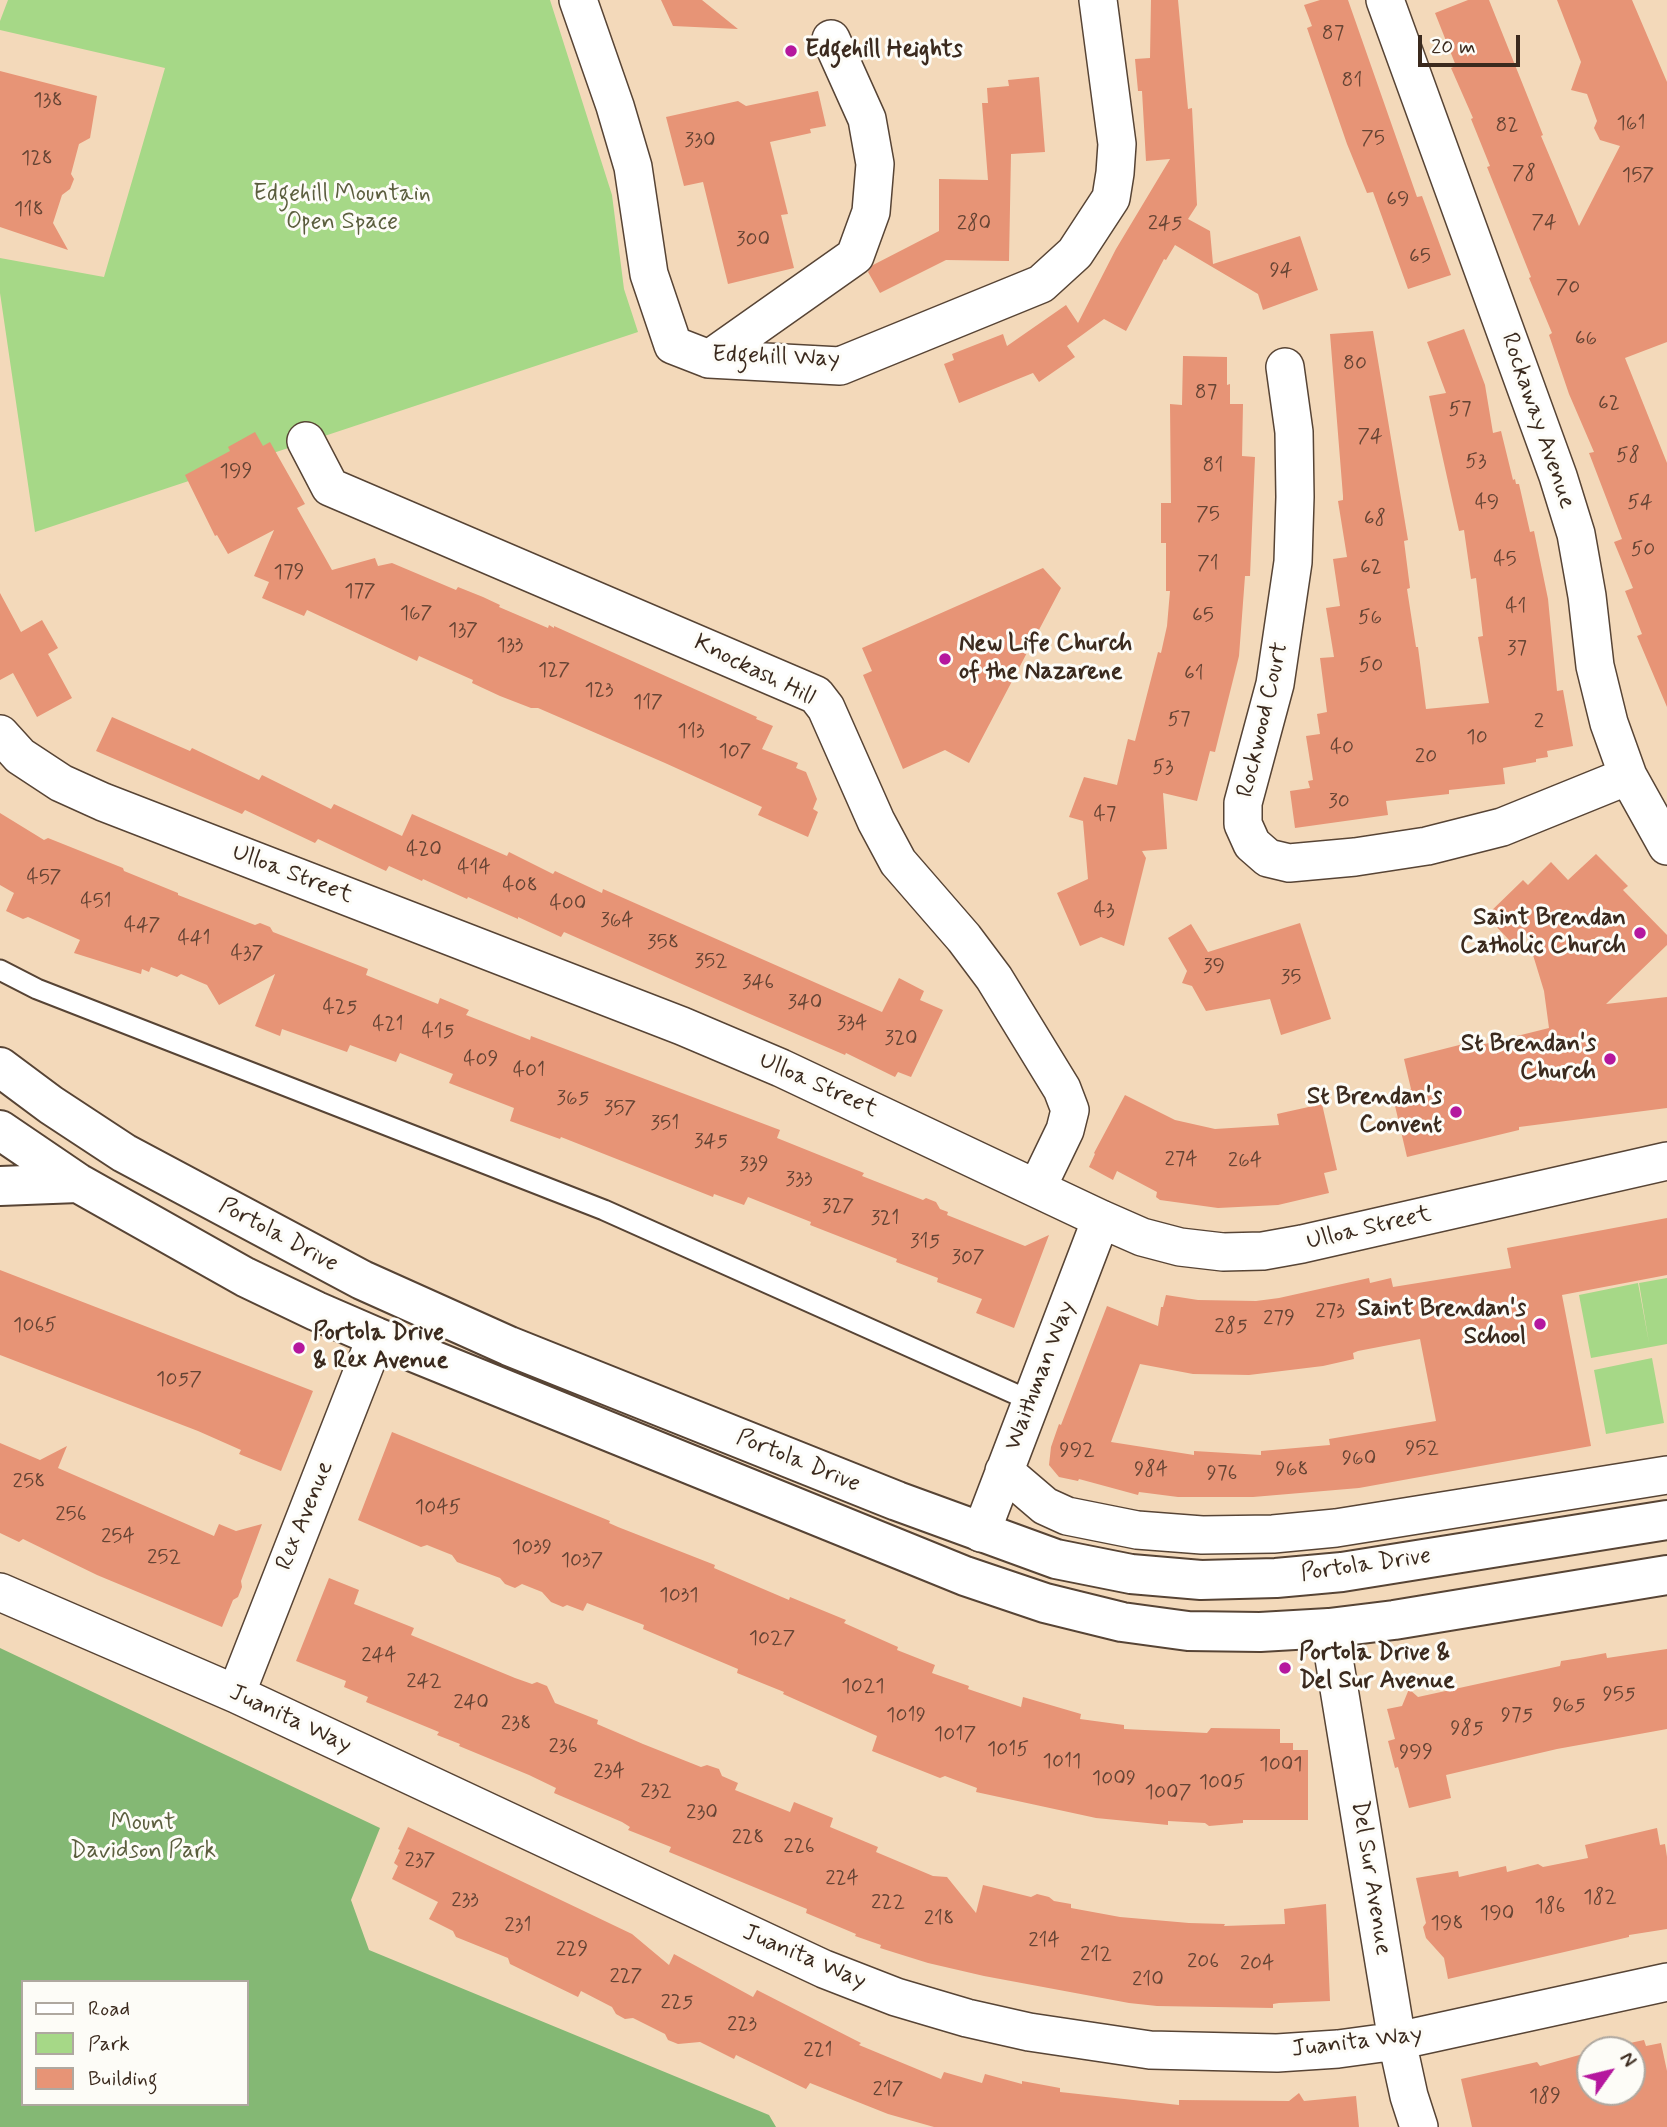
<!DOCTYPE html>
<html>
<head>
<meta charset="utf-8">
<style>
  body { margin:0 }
  #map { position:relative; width:1667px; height:2127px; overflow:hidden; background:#f3d9ba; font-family:Mynerve,sans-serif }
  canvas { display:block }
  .legend { position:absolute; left:21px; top:1980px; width:228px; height:126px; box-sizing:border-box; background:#fdfcf7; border:2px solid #afa8a0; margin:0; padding:9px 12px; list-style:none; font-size:21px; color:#3b2a1e }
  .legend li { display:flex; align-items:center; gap:14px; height:35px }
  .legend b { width:35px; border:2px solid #afa8a0 }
  .north { position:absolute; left:1576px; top:2036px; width:70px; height:70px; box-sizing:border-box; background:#fdfcf7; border:2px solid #afa8a0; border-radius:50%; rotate:56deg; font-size:19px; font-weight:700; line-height:28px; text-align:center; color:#3b2a1e }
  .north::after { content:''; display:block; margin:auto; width:24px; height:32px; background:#b5179e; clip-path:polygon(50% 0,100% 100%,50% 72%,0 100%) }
  .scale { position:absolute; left:1418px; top:35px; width:102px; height:32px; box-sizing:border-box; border:4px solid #3b2a1e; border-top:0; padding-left:9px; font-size:21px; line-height:24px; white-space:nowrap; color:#3b2a1e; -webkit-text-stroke:5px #fdfcf7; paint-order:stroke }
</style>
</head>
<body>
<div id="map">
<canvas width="1667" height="2127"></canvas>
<ul class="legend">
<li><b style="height:9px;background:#fff"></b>Road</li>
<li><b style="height:19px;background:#a6d887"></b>Park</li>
<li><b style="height:19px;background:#e79476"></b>Building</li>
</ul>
<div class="north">N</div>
<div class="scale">20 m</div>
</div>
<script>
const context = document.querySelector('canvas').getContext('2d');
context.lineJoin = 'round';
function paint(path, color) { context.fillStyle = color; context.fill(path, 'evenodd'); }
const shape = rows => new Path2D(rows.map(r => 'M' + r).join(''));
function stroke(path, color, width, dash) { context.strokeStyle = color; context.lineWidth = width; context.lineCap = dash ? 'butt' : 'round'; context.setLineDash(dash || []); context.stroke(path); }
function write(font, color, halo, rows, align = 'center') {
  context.font = font + ' Mynerve,sans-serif'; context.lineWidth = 6; context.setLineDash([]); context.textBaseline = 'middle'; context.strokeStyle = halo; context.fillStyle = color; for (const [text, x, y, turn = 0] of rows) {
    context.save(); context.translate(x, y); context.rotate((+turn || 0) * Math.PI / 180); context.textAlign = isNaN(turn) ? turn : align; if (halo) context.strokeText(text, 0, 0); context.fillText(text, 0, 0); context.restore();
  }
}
const green = shape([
  [8,0,550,0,612,195,624,289,638,332,35,532,0,293,0,258,104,277,165,68,0,30,0,21],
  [1667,1278,1667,1344,1591,1358,1579,1295,1638,1283,1649,1343,1639,1283],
  [1652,1358,1664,1423,1606,1434,1594,1370]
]);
const forest = shape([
  [0,1648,380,1828,351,1900,369,1950,769,2115,776,2127,0,2127],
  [23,1982,247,1982,247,2104,23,2104]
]);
const building = shape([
  [661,0,702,0,738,29,673,26],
  [1151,0,1178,0,1188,109,1192,108,1197,205,1188,219,1210,231,1213,264,1300,236,1318,290,1263,310,1258,294,1175,245,1166,260,1164,259,1126,331,1104,319,1067,346,1075,357,1039,382,1033,373,959,403,944,364,954,360,952,354,1003,334,1007,346,1066,305,1078,323,1116,249,1170,159,1146,161,1142,91,1138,91,1135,59,1150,58],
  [1320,0,1348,0,1417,197,1422,196,1451,275,1408,289,1373,192,1367,193,1347,144,1307,28,1312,26,1304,5],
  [1468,0,1489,0,1543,135,1541,136,1579,226,1620,146,1600,140,1594,128,1597,121,1587,94,1571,90,1581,62,1557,0,1632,0,1667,82,1667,342,1625,358,1667,463,1667,707,1637,636,1642,634,1625,591,1633,588,1614,542,1622,539,1589,453,1594,452,1569,394,1549,335,1552,333,1529,278,1531,277,1487,167,1490,166,1471,119,1473,118,1451,68,1456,66,1435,13],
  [0,71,97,96,90,138,79,144,71,174,74,179,70,189,62,195,53,223,68,250,0,227],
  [1039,77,1045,152,1011,154,1009,261,946,260,880,293,868,272,873,265,939,231,939,179,988,180,982,103,988,103,987,88,1009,86,1008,80],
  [818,91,826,126,810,129,811,133,770,142,788,214,781,215,794,268,728,284,703,182,684,186,666,117,738,101,746,106],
  [1464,329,1485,385,1493,433,1501,431,1513,480,1515,479,1516,484,1519,484,1530,532,1534,531,1548,599,1557,691,1563,690,1573,746,1547,751,1548,757,1536,759,1536,762,1503,768,1505,784,1449,790,1449,794,1386,801,1388,815,1295,828,1290,791,1310,788,1308,781,1313,780,1306,736,1320,734,1317,714,1327,712,1320,658,1334,657,1326,608,1340,606,1333,559,1347,557,1338,501,1343,500,1343,496,1330,334,1373,331,1408,540,1404,541,1410,588,1407,589,1416,647,1418,647,1426,709,1489,703,1478,637,1483,636,1476,578,1471,579,1464,530,1459,531,1429,396,1446,393,1427,342],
  [1183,356,1227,357,1227,385,1230,384,1230,404,1243,404,1242,456,1255,457,1250,576,1245,576,1239,656,1215,752,1210,751,1197,801,1163,793,1167,849,1142,851,1146,858,1124,946,1101,937,1080,946,1057,893,1088,879,1083,821,1069,817,1084,777,1117,785,1128,739,1135,741,1158,652,1161,653,1167,626,1170,591,1166,591,1166,543,1161,543,1161,503,1171,503,1170,404,1182,405],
  [255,432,263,446,270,442,305,504,297,508,332,570,375,558,378,566,392,563,456,590,458,587,483,597,500,605,499,607,548,628,549,625,554,628,554,626,757,717,756,719,773,726,762,749,798,763,796,768,806,772,817,799,813,809,818,812,808,837,758,815,762,807,665,763,538,708,531,708,500,696,472,683,473,680,419,656,417,661,307,610,304,616,262,598,269,582,254,576,274,530,228,554,217,535,215,536,185,475,230,451,228,447],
  [1043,568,1061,588,969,763,945,750,903,769,863,675,872,671,862,648],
  [0,593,21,632,42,620,58,648,48,654,72,698,37,717,13,673,0,680],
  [112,717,190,751,192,748,259,780,262,775,331,809,334,804,402,836,412,814,507,856,509,852,553,874,555,871,602,893,603,889,882,1012,899,978,924,991,920,1000,943,1010,911,1077,898,1072,895,1077,846,1053,845,1055,750,1014,564,932,561,937,518,917,518,919,468,897,467,899,423,879,422,881,389,866,386,871,318,839,315,843,245,810,242,814,96,751],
  [0,813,44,840,48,838,123,868,124,871,178,893,178,895,255,925,260,923,270,927,273,932,368,969,366,975,438,1004,440,998,469,1010,466,1015,530,1040,531,1036,780,1130,777,1138,864,1173,862,1176,923,1200,926,1198,936,1202,940,1209,948,1212,947,1215,1025,1246,1049,1235,1014,1328,976,1313,982,1299,937,1282,938,1278,896,1262,897,1259,810,1225,811,1222,748,1197,744,1205,714,1194,713,1197,561,1137,560,1139,510,1121,514,1108,449,1083,453,1074,400,1053,396,1062,350,1045,347,1052,282,1029,280,1036,255,1026,275,974,219,1005,207,985,181,974,177,977,151,967,149,972,142,969,141,974,74,953,80,940,28,917,23,919,6,911,14,893,0,885],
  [1596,854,1628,886,1623,890,1667,935,1667,945,1606,1004,1667,997,1667,1108,1519,1127,1519,1130,1407,1157,1392,1093,1411,1089,1404,1059,1483,1039,1485,1044,1549,1028,1544,991,1526,932,1513,944,1486,916,1523,880,1528,885,1551,862,1568,880],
  [1300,923,1331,1019,1281,1035,1270,999,1206,1011,1192,986,1182,983,1187,971,1168,938,1191,924,1208,952],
  [1125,1095,1175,1120,1215,1129,1279,1125,1277,1114,1322,1104,1337,1170,1324,1173,1329,1193,1278,1205,1218,1208,1160,1200,1156,1197,1157,1192,1117,1171,1113,1180,1089,1167,1095,1154,1094,1153],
  [1667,1218,1667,1275,1562,1295,1591,1446,1359,1488,1253,1497,1178,1497,1139,1492,1138,1495,1079,1479,1078,1481,1059,1477,1049,1465,1051,1447,1059,1424,1061,1425,1107,1306,1158,1326,1161,1307,1163,1307,1166,1295,1198,1300,1256,1301,1279,1298,1369,1278,1370,1283,1391,1278,1393,1287,1511,1268,1507,1248],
  [1420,1339,1436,1421,1329,1439,1330,1445,1261,1451,1261,1455,1194,1451,1194,1455,1111,1442,1140,1364,1193,1374,1249,1375,1323,1366,1354,1359,1353,1353,1358,1351],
  [0,1270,313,1391,281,1471,239,1454,241,1450,198,1431,0,1355],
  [392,1432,610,1521,609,1523,618,1527,715,1565,714,1568,789,1600,790,1597,846,1620,844,1623,898,1647,897,1650,935,1665,932,1673,969,1686,968,1689,1021,1707,1023,1697,1081,1714,1080,1719,1124,1725,1124,1729,1207,1733,1211,1728,1280,1729,1280,1743,1293,1743,1293,1750,1308,1750,1308,1820,1243,1820,1243,1823,1209,1826,1205,1823,1168,1821,1168,1825,1096,1818,976,1792,977,1788,945,1776,940,1778,872,1751,877,1736,783,1694,784,1692,737,1673,738,1669,643,1629,644,1625,587,1603,583,1611,567,1605,563,1607,551,1602,542,1592,522,1584,515,1588,505,1584,500,1578,457,1562,452,1555,427,1545,421,1547,358,1520],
  [0,1443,40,1460,67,1446,58,1468,214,1536,219,1524,236,1531,262,1524,241,1581,242,1587,238,1597,233,1600,222,1627,97,1575,23,1539,19,1542,0,1533],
  [329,1578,359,1590,354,1604,414,1628,411,1635,515,1678,532,1684,537,1682,547,1686,555,1703,598,1720,597,1724,643,1744,701,1767,707,1765,719,1769,722,1776,738,1783,735,1790,790,1812,794,1802,833,1818,830,1827,878,1847,876,1852,933,1876,947,1877,976,1913,983,1885,1031,1897,1037,1894,1049,1897,1054,1901,1071,1904,1071,1908,1120,1917,1189,1923,1225,1924,1224,1926,1285,1924,1284,1909,1326,1904,1330,2001,1279,2003,1273,2004,1273,2008,1157,2006,1129,2003,984,1976,928,1963,880,1948,881,1945,855,1936,856,1934,806,1913,807,1909,669,1852,671,1847,628,1830,630,1827,622,1822,554,1793,556,1788,529,1775,459,1746,460,1744,437,1735,439,1732,366,1702,368,1697,344,1687,346,1681,296,1661],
  [1667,1649,1667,1729,1557,1749,1446,1775,1451,1798,1409,1808,1398,1767,1395,1768,1388,1741,1395,1739,1387,1709,1402,1706,1409,1689,1418,1697,1560,1666,1561,1661,1580,1658,1606,1653,1607,1658],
  [408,1827,632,1934,669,1965,674,1954,753,1997,757,1990,861,2043,859,2045,941,2079,944,2072,982,2083,985,2074,1022,2084,1022,2081,1060,2088,1060,2092,1179,2105,1179,2100,1289,2101,1299,2093,1304,2101,1356,2096,1359,2127,934,2127,888,2114,810,2083,806,2089,736,2055,734,2059,700,2042,678,2044,668,2040,665,2034,633,2018,625,2019,616,2014,612,2007,581,1991,578,1997,510,1964,508,1958,456,1937,453,1931,429,1919,438,1902,392,1879,398,1866,394,1863,400,1850,398,1849],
  [1657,1828,1660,1845,1665,1844,1667,1857,1667,1929,1629,1935,1629,1937,1448,1979,1444,1958,1426,1938,1423,1927,1426,1923,1416,1878,1458,1871,1459,1877,1506,1866,1507,1872,1538,1864,1543,1867,1588,1858,1585,1845],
  [1644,2040,1646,2046,1661,2043,1667,2071,1667,2127,1472,2127,1461,2079,1537,2062,1540,2066,1590,2052,1590,2092,1632,2092,1632,2050,1597,2050]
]);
const lane = shape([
  [0,970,37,989,604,1210,1031,1401]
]);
const street = shape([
  [578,0,615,106,633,167,649,274,673,345,709,359,840,366,1041,284,1075,253,1111,198,1115,173,1117,144,1098,0],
  [1385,0,1558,476,1576,534,1587,596,1595,666,1609,723,1628,776,1667,846],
  [709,359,855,256,871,212,875,164,867,119,831,39],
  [1285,367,1294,432,1295,497,1293,562,1275,684,1243,803,1243,824,1252,844,1268,858,1289,863,1355,857,1427,846,1502,827,1628,776],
  [306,441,330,487,816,695,826,708,876,821,898,862,964,938,994,978,1062,1089,1070,1110,1065,1130,1037,1188],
  [0,734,20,756,61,783,103,802,682,1026,781,1068,1101,1219,1142,1237,1180,1247,1223,1252,1263,1251,1302,1244,1667,1161],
  [1004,1471,1045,1506,1067,1516,1137,1530,1202,1535,1273,1534,1336,1528,1667,1475],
  [981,1533,1101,1219],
  [0,1592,236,1694,824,1969,896,1997,967,2018,1029,2032,1150,2050,1277,2053,1338,2049,1397,2041,1667,1982],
  [1329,1628,1397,2041,1409,2096,1419,2127],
  [236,1694,376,1337]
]);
const primary = shape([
  [0,1067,51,1105,124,1153,362,1280,509,1346,897,1501,1056,1559,1131,1574,1201,1580,1276,1578,1342,1572,1667,1520],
  [0,1130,78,1183,245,1277,316,1311,376,1337,965,1576,1045,1603,1122,1622,1188,1631,1260,1632,1329,1628,1394,1620,1667,1575],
  [0,1186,78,1183]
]);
const markers = [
  [791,51,7,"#b5179e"],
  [945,659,7,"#b5179e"],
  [1640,933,7,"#b5179e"],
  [1610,1059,7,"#b5179e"],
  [1456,1112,7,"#b5179e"],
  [1540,1324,7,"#b5179e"],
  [299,1348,7,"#b5179e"],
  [1285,1668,7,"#b5179e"]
];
const numberNames = [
  ["87",1333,35],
  ["81",1352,82],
  ["138",48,102],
  ["161",1631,125],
  ["82",1507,127],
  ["75",1373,140],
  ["330",700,142],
  ["128",37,160],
  ["78",1524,175],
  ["157",1638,177],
  ["69",1398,201],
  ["118",29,211],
  ["74",1544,224],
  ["280",974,225],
  ["245",1165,225],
  ["300",753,241],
  ["65",1420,258],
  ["94",1281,272],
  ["70",1568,289],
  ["66",1586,340],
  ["80",1355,365],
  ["87",1206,394],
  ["62",1609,405],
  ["57",1460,411],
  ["74",1370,438],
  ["58",1628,457],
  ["53",1476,463],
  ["81",1213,467],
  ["199",236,473],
  ["49",1487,504],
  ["54",1640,504],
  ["75",1208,516],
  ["68",1375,520],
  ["50",1643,551],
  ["45",1505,561],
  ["71",1208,565],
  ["62",1371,569],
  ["179",289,574],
  ["177",360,593],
  ["41",1516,608],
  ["167",416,615],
  ["65",1203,617],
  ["56",1370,619],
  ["137",463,632],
  ["133",510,647],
  ["37",1517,650],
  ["50",1371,667],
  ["127",554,672],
  ["61",1194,675],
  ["123",599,692],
  ["117",648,704],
  ["57",1179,721],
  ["2",1539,723],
  ["113",691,733],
  ["10",1477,739],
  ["40",1342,749],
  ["107",735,753],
  ["20",1426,758],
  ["53",1163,769],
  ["30",1339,803],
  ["47",1105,816],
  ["420",424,851],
  ["414",474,869],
  ["457",44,879],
  ["408",520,887],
  ["451",96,903],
  ["400",568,905],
  ["43",1104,912],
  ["364",617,922],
  ["447",142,927],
  ["441",194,940],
  ["358",663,944],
  ["437",247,955],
  ["352",711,963],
  ["39",1214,968],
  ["35",1291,979],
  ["346",758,984],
  ["340",805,1004],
  ["425",340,1009],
  ["334",852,1025],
  ["421",388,1026],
  ["415",438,1033],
  ["320",901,1040],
  ["409",481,1061],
  ["401",529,1072],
  ["365",573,1100],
  ["357",620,1110],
  ["351",665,1125],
  ["345",711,1143],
  ["274",1181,1161],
  ["264",1245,1162],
  ["339",754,1166],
  ["333",799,1181],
  ["327",838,1208],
  ["321",885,1220],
  ["315",925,1243],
  ["307",968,1259],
  ["273",1330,1313],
  ["279",1279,1320],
  ["1065",35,1327],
  ["285",1231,1328],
  ["1057",179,1381],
  ["952",1422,1450],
  ["992",1077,1452],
  ["960",1359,1460],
  ["984",1151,1471],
  ["968",1292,1471],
  ["976",1222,1475],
  ["258",29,1483],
  ["1045",438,1509],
  ["256",71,1516],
  ["254",118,1538],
  ["1039",532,1549],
  ["252",164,1559],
  ["1037",582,1562],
  ["1031",679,1597],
  ["1027",772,1640],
  ["244",379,1657],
  ["242",424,1683],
  ["1021",863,1688],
  ["955",1619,1696],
  ["240",471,1704],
  ["965",1569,1707],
  ["1019",906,1717],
  ["975",1517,1717],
  ["238",516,1725],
  ["985",1467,1730],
  ["1017",955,1736],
  ["236",563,1748],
  ["1015",1008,1751],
  ["999",1416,1754],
  ["1011",1062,1763],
  ["1001",1281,1766],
  ["234",609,1773],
  ["1009",1114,1780],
  ["1005",1222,1784],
  ["232",656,1793],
  ["1007",1168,1794],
  ["230",702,1814],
  ["228",748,1839],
  ["226",799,1848],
  ["237",420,1862],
  ["224",842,1880],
  ["182",1600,1899],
  ["233",465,1902],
  ["222",888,1904],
  ["186",1550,1908],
  ["190",1497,1915],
  ["218",939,1920],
  ["198",1447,1925],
  ["231",518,1927],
  ["214",1044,1942],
  ["229",572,1951],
  ["212",1096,1956],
  ["206",1203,1963],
  ["204",1257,1965],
  ["227",626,1978],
  ["210",1148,1981],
  ["225",677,2004],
  ["223",742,2026],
  ["221",818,2052],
  ["217",888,2091],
  ["189",1545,2098]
];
const poiNames = [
  ["Edgehill Heights",805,51],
  ["New Life Church",959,645],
  ["of the Nazarene",959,673],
  ["Saint Brendan",1626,919,"right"],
  ["Catholic Church",1626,947,"right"],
  ["St Brendan's",1596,1045,"right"],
  ["Church",1596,1073,"right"],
  ["St Brendan's",1442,1098,"right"],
  ["Convent",1442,1126,"right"],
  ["Saint Brendan's",1526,1310,"right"],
  ["School",1526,1338,"right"],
  ["Portola Drive",313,1334],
  ["& Rex Avenue",313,1362],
  ["Portola Drive &",1299,1654],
  ["Del Sur Avenue",1299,1682]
];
const parkNames = [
  ["Edgehill Mountain",342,195],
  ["Open Space",342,223],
  ["Mount",143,1824],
  ["Davidson Park",143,1852]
];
const streetNames = [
  ["Edgehill Way",776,358,2],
  ["Rockaway Avenue",1537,421,71],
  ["Knockash Hill",754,671,26],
  ["Rockwood Court",1264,720,-77],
  ["Ulloa Street",292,875,21],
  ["Ulloa Street",818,1086,24],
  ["Ulloa Street",1369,1229,-13],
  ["Portola Drive",278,1236,28],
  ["Waithman Way",1041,1376,-69],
  ["Portola Drive",798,1462,22],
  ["Rex Avenue",306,1516,-68],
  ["Portola Drive",1366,1566,-8],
  ["Juanita Way",290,1720,25],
  ["Del Sur Avenue",1370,1878,81],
  ["Juanita Way",804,1958,23],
  ["Juanita Way",1357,2043,-7]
];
paint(green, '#a6d887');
paint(forest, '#84b874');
paint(building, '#e79476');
stroke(lane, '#574435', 23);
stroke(street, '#574435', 40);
stroke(primary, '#574435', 42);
stroke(lane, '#fff', 19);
stroke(street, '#fff', 37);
stroke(primary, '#fff', 38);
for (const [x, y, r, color] of markers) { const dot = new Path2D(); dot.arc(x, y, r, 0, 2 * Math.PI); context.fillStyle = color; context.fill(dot); stroke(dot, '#fdfcf7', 2.5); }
write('21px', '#664434', null, numberNames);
write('bold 24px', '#3b2a1e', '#fdfcf7', poiNames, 'left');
write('24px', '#5b5e3e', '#fdfcf7', parkNames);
write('24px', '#3b2a1e', '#fdfcf7', streetNames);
</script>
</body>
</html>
